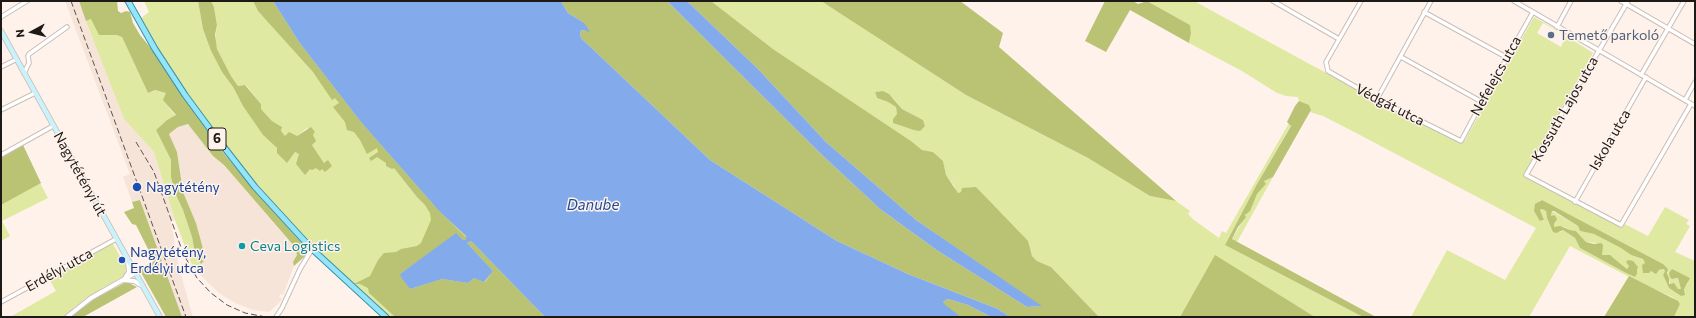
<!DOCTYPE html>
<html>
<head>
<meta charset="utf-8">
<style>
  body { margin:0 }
  #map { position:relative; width:1696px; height:318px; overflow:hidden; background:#fef2eb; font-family:Commissioner,sans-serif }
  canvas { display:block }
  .frame { position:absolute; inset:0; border:2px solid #1d1916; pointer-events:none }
  .north { position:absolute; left:12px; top:12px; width:40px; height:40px; -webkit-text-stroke:3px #fef2eb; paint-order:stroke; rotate:263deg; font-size:11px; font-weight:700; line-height:16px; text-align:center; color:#1d1916 }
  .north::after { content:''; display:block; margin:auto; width:14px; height:18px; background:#1d1916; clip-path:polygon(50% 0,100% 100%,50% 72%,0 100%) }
</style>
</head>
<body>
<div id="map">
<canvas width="1696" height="318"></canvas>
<div class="frame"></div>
<div class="north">N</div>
</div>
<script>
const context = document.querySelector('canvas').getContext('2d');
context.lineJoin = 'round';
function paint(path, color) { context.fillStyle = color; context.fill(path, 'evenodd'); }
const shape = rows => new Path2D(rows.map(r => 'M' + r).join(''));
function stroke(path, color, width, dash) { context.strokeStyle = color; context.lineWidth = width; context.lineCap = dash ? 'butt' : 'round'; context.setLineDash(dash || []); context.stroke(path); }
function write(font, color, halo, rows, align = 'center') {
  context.font = font + ' Commissioner,sans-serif'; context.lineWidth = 3; context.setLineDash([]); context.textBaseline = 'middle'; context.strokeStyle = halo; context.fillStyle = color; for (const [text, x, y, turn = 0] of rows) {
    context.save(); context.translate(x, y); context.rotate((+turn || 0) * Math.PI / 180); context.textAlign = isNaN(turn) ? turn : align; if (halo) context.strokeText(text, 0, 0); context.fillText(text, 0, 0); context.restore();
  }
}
const built = shape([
  [65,1,79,1,124,119,154,152,175,220,171,221,179,268,193,317,182,317,140,200,132,202,123,177,130,174],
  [189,124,213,156,224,165,297,250,296,259,293,262,294,266,283,295,280,294,279,297,282,298,280,302,269,312,253,310,235,303,219,293,193,268,205,260,196,223,183,192,177,152,169,134,178,127]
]);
const green = shape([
  [144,1,198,1,203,29,211,51,222,72,233,87,238,97,263,135,277,148,287,162,295,152,300,154,305,174,310,168,324,163,312,145,313,135,315,132,307,128,297,136,285,137,281,131,282,127,272,121,260,108,261,104,246,85,238,86,231,76,217,49,215,41,217,25,214,7,211,1,253,1,258,11,280,34,273,1,299,42,471,241,545,317,369,293,395,317,390,317,321,254,320,252,320,246,324,244,321,240,316,243,312,243,304,236,257,185,226,148,185,91,161,55,141,18,149,12],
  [711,1,821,1,966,95,1088,158,1150,196,1176,201,1190,211,1188,214,1194,220,1219,238,1222,231,1226,233,1289,123,1291,125,1257,184,1225,245,1363,317,1315,317,1215,256,1180,317,1099,317,1051,267,1037,261,1032,256,1027,241,970,188,962,188,961,192,958,193,955,191,955,187,946,175,943,161,933,152,922,150,911,141,773,49],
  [883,91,894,99,902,109,923,120,925,126,893,119,897,114,896,107,888,102,877,98,875,92],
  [1147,1,1194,1,1315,67,1461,141,1465,140,1534,17,1555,29,1593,53,1525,173,1648,236,1665,207,1689,220,1686,224,1690,226,1675,252,1695,261,1695,317,1674,317,1680,304,1672,297,1639,282,1570,246,1529,317,1411,317,1447,250,1505,280,1536,228,1360,135,1323,116,1310,112,1311,110,1299,101,1298,97,1286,96,1277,93,1242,71,1189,43,1191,33,1190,25],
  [1543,23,1566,36,1561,47,1537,33],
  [1542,200,1663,264,1664,267,1667,268,1670,285,1672,283,1678,289,1681,289,1678,278,1675,279,1670,277,1670,271,1688,283,1684,288,1685,294,1681,296,1669,288,1663,275,1665,271,1664,269,1654,272,1651,271,1642,266,1645,263,1643,259,1631,255,1621,248,1594,234,1580,231,1578,226,1552,211,1551,216,1554,215,1556,218,1557,221,1554,224,1554,227,1564,227,1570,230,1576,231,1586,242,1597,243,1602,255,1613,257,1627,269,1629,266,1628,265,1637,268,1637,274,1635,277,1626,273,1580,248,1575,238,1563,230,1560,232,1551,227,1547,218,1546,211,1544,209,1540,210,1544,221,1540,221,1539,201],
  [91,19,122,37,148,93,155,90,166,93,169,108,176,116,167,120,156,130,171,160,171,177,175,193,183,210,192,237,195,253,201,264,193,268,175,220,154,152,124,119,86,21],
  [1273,177,1237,242,1232,240,1257,194,1265,185,1266,184,1264,181],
  [40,183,48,198,2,221,10,236,1,241,1,205],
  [110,244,113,244,126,267,125,274,122,277,86,298,63,317,10,317,56,291,49,279,53,276]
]);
const forest = shape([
  [79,1,117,1,118,11,121,13,126,11,130,12,133,23,140,35,154,52,221,150,250,185,304,245,306,251,305,256,294,266,293,262,297,255,294,246,224,165,213,156,188,124,178,127,169,134,177,152,183,192,196,223,202,245,205,260,201,264,195,253,192,237,183,210,175,193,171,177,171,160,156,130,167,120,176,115,163,100,166,93,155,90,148,93,122,37,117,35,99,35,91,19,86,21],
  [198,1,211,1,214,7,217,25,215,35,217,49,231,76,238,86,245,85,261,104,261,109,272,121,282,127,281,131,285,136,289,132,297,136,311,127,315,132,313,135,316,141,312,145,324,163,328,160,332,166,325,172,322,169,320,171,316,168,312,170,310,169,305,175,296,164,299,154,295,152,287,163,277,153,277,148,263,135,243,106,233,87,222,72,211,51,203,29],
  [253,1,273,1,299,42,361,122,440,212,466,237,466,240,463,240,456,234,400,274,410,289,442,279,468,283,474,278,485,282,493,271,467,243,471,241,545,317,395,317,369,293,368,288,360,284,354,284,370,276,378,260,384,253,396,252,401,249,417,246,421,243,431,220,430,213,425,205,417,197,394,168,392,169,386,166,386,163,377,157,371,161,369,158,378,152,377,148,367,154,360,140,354,132,347,130,345,122,333,107,339,103,335,98,332,100,313,72,258,11],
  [561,1,667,1,821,154,880,209,938,251,1027,307,1041,306,916,220,826,142,758,69,687,1,711,1,773,49,911,141,922,150,933,152,943,161,946,175,958,193,961,192,962,188,976,187,1028,241,1032,256,1037,261,1051,267,1099,317,1010,317,998,309,908,274,837,241,710,160,581,38,580,31,585,30,583,22,568,13],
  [821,1,960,1,1003,33,999,47,1176,201,1150,196,1088,158,966,95],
  [1105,1,1133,1,1138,4,1147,1,1190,25,1191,33,1189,43,1130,10,1106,52,1085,41],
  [883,91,889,94,902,109,923,120,925,126,920,131,914,130,893,123,893,119,897,114,896,107,888,102,877,98,875,92],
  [1299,101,1309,105,1311,110,1273,177,1264,181,1266,184,1265,185,1257,194,1250,211,1245,215,1246,217,1238,227,1232,239,1376,317,1363,317,1225,245,1257,184,1291,126,1287,122,1295,106],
  [23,145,41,183,1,205,1,157],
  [140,200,182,317,166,317,139,269,154,261,136,225,132,224,124,212,134,208,132,202],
  [1542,200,1663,264,1668,269,1667,273,1669,278,1669,284,1674,283,1678,289,1681,289,1678,278,1672,279,1670,277,1669,273,1672,269,1690,278,1684,289,1685,295,1681,296,1669,288,1663,275,1665,271,1664,269,1659,270,1656,274,1651,271,1649,273,1643,273,1642,265,1645,263,1643,259,1631,255,1621,248,1594,234,1580,231,1578,226,1554,211,1552,211,1551,216,1554,215,1556,217,1557,220,1554,224,1554,227,1560,226,1570,230,1576,231,1586,242,1594,244,1601,243,1603,245,1602,255,1610,255,1627,269,1629,266,1626,262,1628,260,1633,261,1638,267,1637,269,1637,274,1635,277,1626,273,1580,248,1575,238,1563,230,1556,233,1553,232,1547,218,1546,211,1542,209,1540,210,1544,220,1540,221,1534,211,1535,204],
  [1215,255,1315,317,1180,317],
  [1629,276,1678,301,1680,304,1674,317,1604,317],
  [126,282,131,282,131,284,137,287,83,317,70,317,96,298],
  [948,299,968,305,991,317,961,317,946,308,943,304,943,302]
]);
const water = shape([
  [273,1,561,1,568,13,583,22,587,27,590,33,585,30,580,31,581,38,710,160,837,241,908,274,998,309,1010,317,991,317,968,305,948,299,943,302,944,304,961,317,545,317,471,241,467,243,493,271,484,282,474,278,468,283,442,279,410,289,401,277,400,274,456,233,463,240,466,240,466,236,440,212,361,122,299,42],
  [667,1,687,1,758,69,826,142,916,220,1042,306,1027,307,938,251,880,209,821,154]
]);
const minor = shape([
  [1273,1,1339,39],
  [1361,1,1326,62,1328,71,1377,99,1461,141,1482,102,1533,12],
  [1514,1,1695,106],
  [1621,1,1695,44],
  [1628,1,1526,175,1621,225,1691,104],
  [1424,12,1506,57],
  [1,17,27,1],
  [1557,27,1571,1],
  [1401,57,1482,102],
  [1,67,17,59],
  [24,73,29,63,28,56,29,54,67,27],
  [1641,75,1684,1],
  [1377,99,1431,1],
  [1685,100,1695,82],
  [1,110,35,93],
  [1,155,53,126],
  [1575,202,1646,77],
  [1,302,116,239],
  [276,317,282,308,300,269,312,249]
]);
const tertiary = shape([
  [125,278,129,272,128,260],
  [123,280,134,281,143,286],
  [67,317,91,298,135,273]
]);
const secondary = shape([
  [1,31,160,317]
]);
const primary = shape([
  [128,1,155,49,185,95,216,137,255,187,312,249,386,317]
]);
const rail = shape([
  [71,1,186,317],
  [136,142,154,172,183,253,197,278,211,293,227,305,245,313,266,317]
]);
const markers = [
  [1551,35,4,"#5c6f8a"],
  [137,187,5,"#1a4fb4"],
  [242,246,4,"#0f9aa8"],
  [122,260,4,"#1a4fb4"]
];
const shields = [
  [217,139,18]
];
const shieldNames = [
  ["6",217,139]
];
const serviceNames = [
  ["Temető parkoló",1559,35]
];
const streetNames = [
  ["Nefelejcs utca",1496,76,-61],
  ["Védgát utca",1390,105,27],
  ["Kossuth Lajos utca",1565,109,-60],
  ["Iskola utca",1610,140,-60],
  ["Nagytétényi út",80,174,61],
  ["Erdélyi utca",59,270,-29]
];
const transitNames = [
  ["Nagytétény",146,187],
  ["Nagytétény,",130,252],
  ["Erdélyi utca",130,268]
];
const cultureNames = [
  ["Ceva Logistics",250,246]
];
const waterNames = [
  ["Danube",593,205]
];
paint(built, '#f7e4d8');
paint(green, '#dfe9a2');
paint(forest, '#b9c373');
paint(water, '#83aaeb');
stroke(minor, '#cabeb7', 5.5);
stroke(tertiary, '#cabeb7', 6);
stroke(secondary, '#cabeb7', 6);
stroke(primary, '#3c92a8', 7);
stroke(minor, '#fff', 3.5);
stroke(tertiary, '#fff', 4);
stroke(secondary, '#c9f2fc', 4.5);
stroke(primary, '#94e5fa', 5);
stroke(rail, '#59534f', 1, [6, 3]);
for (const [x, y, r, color] of markers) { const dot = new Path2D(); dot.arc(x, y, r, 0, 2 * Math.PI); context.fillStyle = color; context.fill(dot); stroke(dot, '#fef2eb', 1.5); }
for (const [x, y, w] of shields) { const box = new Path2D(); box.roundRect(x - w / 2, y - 11, w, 22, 3); context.fillStyle = '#fef2eb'; context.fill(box); stroke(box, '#1d1916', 1); }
write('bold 13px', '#1d1916', null, shieldNames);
write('14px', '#4e5e75', '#fef2eb', serviceNames, 'left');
write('14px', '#1d1916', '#fef2eb', streetNames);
write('14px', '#164399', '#fef2eb', transitNames, 'left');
write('14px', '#0d838f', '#fef2eb', cultureNames, 'left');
write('italic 15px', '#1f4c98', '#fef2eb', waterNames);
</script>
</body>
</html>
